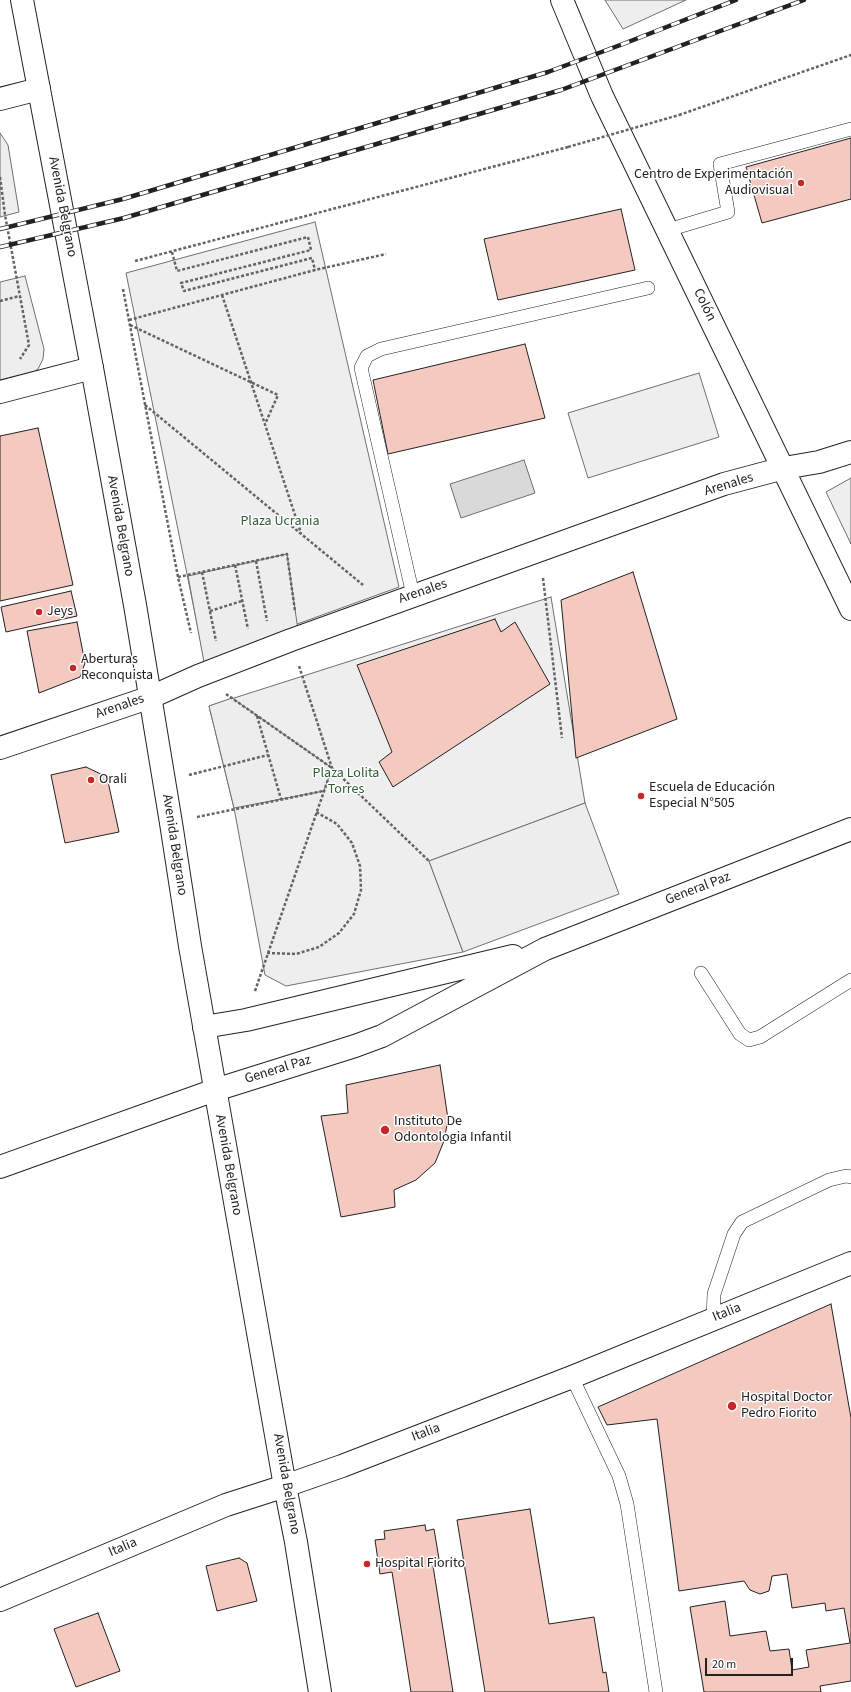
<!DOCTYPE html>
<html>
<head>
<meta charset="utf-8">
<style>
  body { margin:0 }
  #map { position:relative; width:851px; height:1692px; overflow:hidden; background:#fff; font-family:"Source Sans 3",sans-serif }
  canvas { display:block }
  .scale { position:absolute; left:705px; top:1658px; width:88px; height:18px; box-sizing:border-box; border:2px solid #222; border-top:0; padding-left:5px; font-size:12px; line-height:14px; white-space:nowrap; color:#222; -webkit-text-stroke:3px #fff; paint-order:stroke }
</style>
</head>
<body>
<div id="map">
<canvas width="851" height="1692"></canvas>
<div class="scale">20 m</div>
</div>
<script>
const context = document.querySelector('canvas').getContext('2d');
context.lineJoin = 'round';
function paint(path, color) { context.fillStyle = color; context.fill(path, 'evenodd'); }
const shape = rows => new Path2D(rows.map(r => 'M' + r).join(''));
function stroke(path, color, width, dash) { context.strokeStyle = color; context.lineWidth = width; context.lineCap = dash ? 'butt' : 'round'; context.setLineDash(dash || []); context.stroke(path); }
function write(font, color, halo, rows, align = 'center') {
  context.font = font + ' "Source Sans 3",sans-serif'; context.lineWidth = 3; context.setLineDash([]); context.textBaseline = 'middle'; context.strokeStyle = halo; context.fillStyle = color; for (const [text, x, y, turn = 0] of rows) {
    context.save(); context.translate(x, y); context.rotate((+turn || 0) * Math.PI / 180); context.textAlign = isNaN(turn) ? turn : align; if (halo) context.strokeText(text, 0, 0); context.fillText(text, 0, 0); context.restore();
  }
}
const green = shape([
  [605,0,686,0,623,29,605,0],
  [0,133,8,145,19,212,0,217,0,133],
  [315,222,399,587,204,658,126,273,315,222],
  [25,276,44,349,43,359,38,369,28,376,0,384,0,282,25,276],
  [699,373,719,437,588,478,568,413,699,373],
  [851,478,851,544,826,492,851,478],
  [551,597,585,803,429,861,463,952,286,986,265,975,234,808,209,706,551,597]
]);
const parking = shape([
  [287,554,299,637,206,673,188,576,287,554],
  [232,698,332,768,324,791,234,808,209,706,232,698],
  [585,803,619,894,463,952,429,861,585,803]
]);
const water = shape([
  [524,460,535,493,461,518,450,484,524,460]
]);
const building = shape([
  [851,138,851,199,762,223,746,167,851,138],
  [621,209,635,270,498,300,484,239,621,209],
  [525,344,545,418,388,454,373,380,525,344],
  [38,428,73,585,0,601,0,436,38,428],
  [633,572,677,719,576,758,561,600,633,572],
  [71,591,77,616,6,632,1,607,71,591],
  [495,619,501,632,515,622,550,684,393,787,379,762,392,752,357,665,495,619],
  [77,622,85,663,80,677,39,693,27,631,77,622],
  [86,767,107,777,119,832,65,843,51,775,86,767],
  [440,1065,448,1119,444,1141,435,1163,416,1180,394,1190,395,1207,341,1217,321,1116,348,1113,346,1085,440,1065],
  [831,1304,851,1418,851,1681,820,1686,821,1692,704,1692,690,1607,725,1601,730,1636,766,1631,770,1651,789,1649,792,1670,809,1667,806,1650,850,1643,844,1608,826,1611,825,1603,792,1608,787,1574,772,1576,769,1591,760,1594,750,1590,744,1581,679,1591,657,1419,607,1425,598,1407,831,1304],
  [530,1509,549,1624,594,1617,603,1673,606,1672,609,1692,485,1692,457,1520,530,1509],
  [425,1525,426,1531,434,1529,440,1565,433,1566,453,1692,411,1692,392,1572,380,1574,375,1540,385,1539,384,1531,425,1525],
  [239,1558,247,1563,257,1601,217,1611,206,1566,239,1558],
  [98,1613,120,1671,76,1687,54,1629,98,1613]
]);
const path = shape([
  [679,115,851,55],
  [0,177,5,215,29,345,20,359],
  [172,252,177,271,308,237,311,250,181,283,184,291,312,258,315,270],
  [135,261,568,147],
  [123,289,178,577,191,633],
  [222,295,301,533],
  [0,301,19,296],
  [129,320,315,270,386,254],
  [130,325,278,395,265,424],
  [145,405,363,585],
  [256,561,267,621],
  [235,565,248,629],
  [202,572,216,641],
  [178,577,287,554,295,611],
  [543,578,562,738],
  [210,611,242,601],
  [226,694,332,768,429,861],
  [257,716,281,799],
  [189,775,268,755],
  [197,817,323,791],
  [267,953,296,954,319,947,339,933,354,914,361,890,360,866,352,843,337,824,316,812],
  [255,991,332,768,299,666]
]);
const service = shape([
  [668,230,728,212,720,164,851,129],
  [413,595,361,368,367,356,381,349,648,288],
  [701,973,740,1034,749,1040,760,1037,851,980],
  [713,1319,714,1294,734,1234,742,1222,829,1180,846,1176,851,1177],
  [572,1377,619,1476,627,1504,656,1692]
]);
const minor = shape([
  [562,0,602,96,851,609],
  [0,99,39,89],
  [0,392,92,368],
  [0,748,151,697,198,676,291,640,724,484,784,468,819,462,851,452],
  [204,1027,246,1020,513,956],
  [0,1167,215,1090,355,1046,382,1036,545,949,851,829],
  [285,1486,342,1466,572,1377,851,1263]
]);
const secondary = shape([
  [22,0,92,368,135,605,171,823,190,946,285,1486]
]);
const primary = shape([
  [0,1600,226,1505,285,1486,296,1542,320,1692]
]);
const rail = shape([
  [0,229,123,199,548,72,623,44,736,0],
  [0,247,124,218,561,90,804,0]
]);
const pathBridge = shape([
  [568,147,679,115]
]);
const markers = [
  [801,183,4,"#c62828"],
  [39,612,4,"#c62828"],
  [73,668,4,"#c62828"],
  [91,780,4,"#c62828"],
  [641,796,4,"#c62828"],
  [385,1130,5,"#c62828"],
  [732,1406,5,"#c62828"],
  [367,1564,4,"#c62828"]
];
const poiNames = [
  ["Centro de Experimentación",793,175,"right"],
  ["Audiovisual",793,191,"right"],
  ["Jeys",47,612],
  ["Aberturas",81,660],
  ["Reconquista",81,676],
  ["Orali",99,780],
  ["Escuela de Educación",649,788],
  ["Especial N°505",649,804],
  ["Instituto De",394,1122],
  ["Odontologia Infantil",394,1138],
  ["Hospital Doctor",741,1398],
  ["Pedro Fiorito",741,1414],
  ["Hospital Fiorito",375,1564]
];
const streetNames = [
  ["Avenida Belgrano",62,207,79],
  ["Colón",704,305,64],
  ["Arenales",729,485,-17],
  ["Avenida Belgrano",120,526,80],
  ["Arenales",423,592,-19],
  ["Arenales",120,707,-19],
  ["Avenida Belgrano",174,845,81],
  ["General Paz",698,889,-21],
  ["General Paz",278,1070,-17],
  ["Avenida Belgrano",228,1165,80],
  ["Italia",727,1313,-22],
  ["Italia",426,1433,-21],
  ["Avenida Belgrano",286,1484,80],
  ["Italia",123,1548,-23]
];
const parkNames = [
  ["Plaza Ucrania",280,522],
  ["Plaza Lolita",346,774],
  ["Torres",346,790]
];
paint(green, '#eee');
stroke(green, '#6f6f6f', 1);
paint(parking, '#ededed');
stroke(parking, '#6f6f6f', 1);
paint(water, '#d9d9d9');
stroke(water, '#6f6f6f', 1);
paint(building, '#f3c9c0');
stroke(building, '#222', 1);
stroke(service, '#222', 14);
stroke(minor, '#222', 24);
stroke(secondary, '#222', 24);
stroke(primary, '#222', 24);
stroke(path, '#646464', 2.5, [3, 2]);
stroke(service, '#fff', 13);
stroke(minor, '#fff', 22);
stroke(secondary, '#fff', 22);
stroke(primary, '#fff', 22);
stroke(rail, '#222', 4.5);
stroke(rail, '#fff', 3, [9]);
stroke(pathBridge, '#646464', 2.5, [3, 2]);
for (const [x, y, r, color] of markers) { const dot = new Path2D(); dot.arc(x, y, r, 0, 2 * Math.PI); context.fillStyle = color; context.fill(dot); stroke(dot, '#fff', 1.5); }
write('14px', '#222', '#fff', poiNames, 'left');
write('14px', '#222', '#fff', streetNames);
write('14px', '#2f5e38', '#fff', parkNames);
</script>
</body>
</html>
